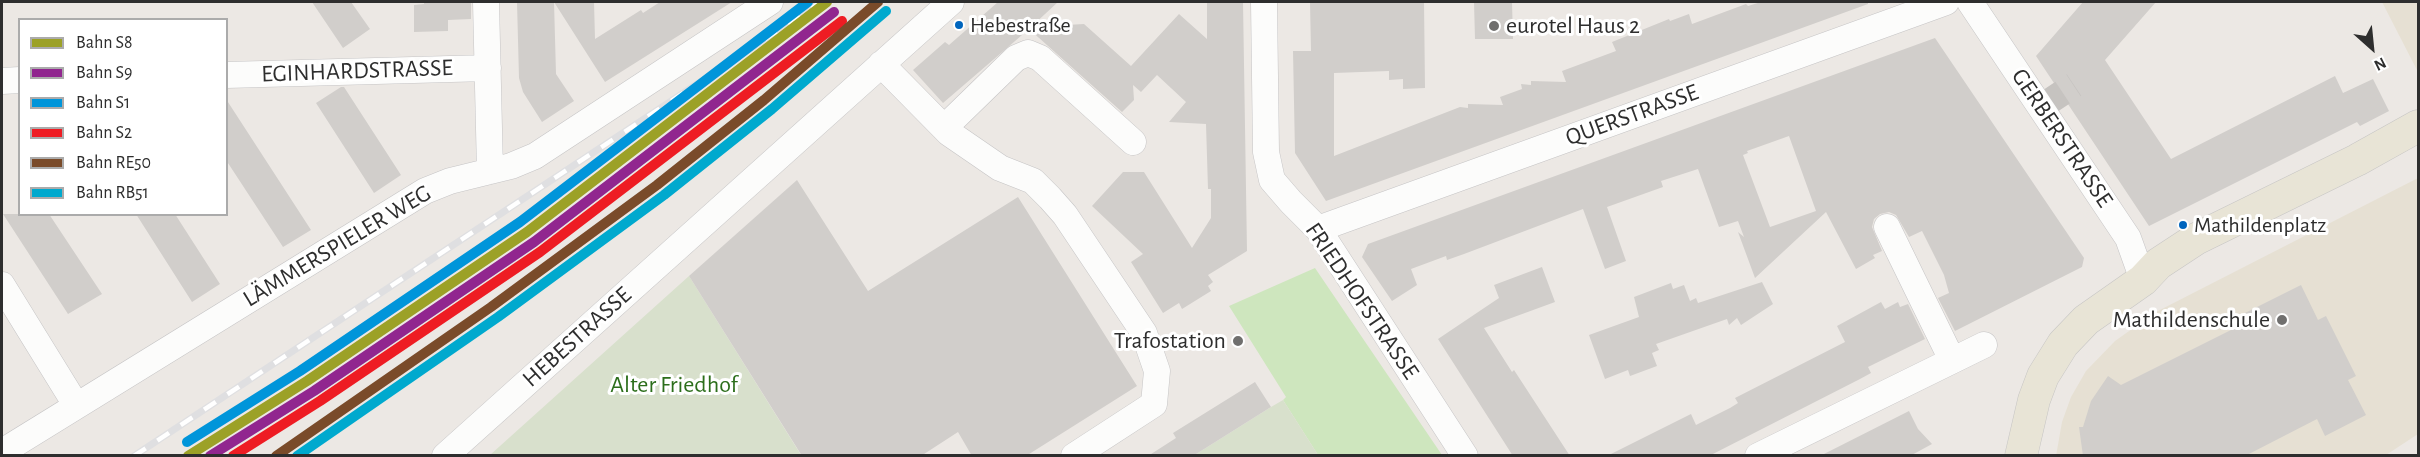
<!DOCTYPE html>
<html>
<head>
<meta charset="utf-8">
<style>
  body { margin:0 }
  #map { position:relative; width:2420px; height:457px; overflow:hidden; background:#ece8e4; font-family:"Alegreya Sans",sans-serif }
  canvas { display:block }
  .frame { position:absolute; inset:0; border:3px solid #2e2e2e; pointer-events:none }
  .legend { position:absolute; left:18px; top:18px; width:210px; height:198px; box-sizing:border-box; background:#fff; border:2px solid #ababab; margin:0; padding:8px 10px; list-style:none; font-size:18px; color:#2e2e2e }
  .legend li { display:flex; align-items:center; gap:12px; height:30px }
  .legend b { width:30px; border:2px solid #ababab }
  .north { position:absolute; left:2342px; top:18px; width:60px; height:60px; -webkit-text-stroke:4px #fff; paint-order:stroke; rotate:153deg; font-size:16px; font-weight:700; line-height:24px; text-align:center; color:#2e2e2e }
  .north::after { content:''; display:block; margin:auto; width:21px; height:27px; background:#2e2e2e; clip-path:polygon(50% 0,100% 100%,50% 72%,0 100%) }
</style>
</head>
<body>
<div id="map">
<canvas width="2420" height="457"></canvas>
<div class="frame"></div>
<ul class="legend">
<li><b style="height:8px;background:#9ca127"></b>Bahn S8</li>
<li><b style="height:8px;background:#91268f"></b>Bahn S9</li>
<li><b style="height:8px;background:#0095da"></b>Bahn S1</li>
<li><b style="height:8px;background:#ee1c23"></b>Bahn S2</li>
<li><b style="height:8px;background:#7a4b2a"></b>Bahn RE50</li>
<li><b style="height:8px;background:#00a9ce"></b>Bahn RB51</li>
</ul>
<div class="north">N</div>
</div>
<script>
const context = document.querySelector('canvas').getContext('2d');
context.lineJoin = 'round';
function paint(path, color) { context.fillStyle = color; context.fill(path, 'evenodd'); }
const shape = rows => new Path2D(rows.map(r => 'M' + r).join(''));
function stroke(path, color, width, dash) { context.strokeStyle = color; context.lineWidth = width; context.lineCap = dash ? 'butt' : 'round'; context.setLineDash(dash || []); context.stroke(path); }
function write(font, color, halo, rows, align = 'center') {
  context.font = font + ' "Alegreya Sans",sans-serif'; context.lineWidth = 6; context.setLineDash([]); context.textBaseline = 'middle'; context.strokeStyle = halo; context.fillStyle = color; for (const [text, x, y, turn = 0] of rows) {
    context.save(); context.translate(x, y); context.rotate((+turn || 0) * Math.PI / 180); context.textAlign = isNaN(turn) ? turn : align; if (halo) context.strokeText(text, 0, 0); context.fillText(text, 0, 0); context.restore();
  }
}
const education = shape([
  [2382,2,2418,2,2418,72],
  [2418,178,2418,434,2386,455,2056,456,2062,422,2071,397,2086,371,2115,341,2156,312]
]);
const green = shape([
  [1315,268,1442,455,1318,455,1283,400,1286,397,1229,306]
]);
const cemetery = shape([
  [689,276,801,455,490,455],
  [1283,400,1318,455,1193,456,1271,407]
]);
const building = shape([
  [312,2,351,2,370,29,343,48],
  [424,2,471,2,471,19,448,20,448,31,414,32,414,5,424,4],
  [517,2,594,2,595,39,641,10,643,13,660,2,732,2,605,82,554,2,556,74,574,101,542,122,523,92,519,78],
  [998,2,1058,2,1031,27,1084,24,1131,66,1179,14,1207,39,1207,2,1243,2,1247,251,1208,275,1213,282,1208,286,1211,291,1182,309,1179,303,1163,313,1131,262,1143,254,1092,206,1123,172,1144,172,1192,248,1211,218,1211,189,1208,189,1206,124,1169,122,1186,102,1157,75,1141,92,1133,85,1134,100,1122,112,1029,29,943,103,913,70,945,42,949,45],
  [1310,2,1424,2,1425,88,1403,89,1403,79,1389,80,1389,71,1334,73,1334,156,1460,107,1468,108,1468,104,1503,105,1500,97,1522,89,1521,84,1531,85,1531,81,1566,82,1562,71,1616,51,1612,42,1669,19,1670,21,1689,14,1692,24,1746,4,1748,6,1761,2,1868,2,1868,4,1326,201,1295,153,1293,51,1311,51],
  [1474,2,1512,2,1513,39,1475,39],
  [2083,2,2156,2,2105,60,2171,159,2335,76,2343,93,2373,79,2389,111,2360,126,2357,122,2149,226,2036,56],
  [1935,38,2084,258,2082,267,1955,331,1938,298,1949,293,1944,275,1922,231,1909,237,1896,215,1889,212,1880,214,1874,219,1872,227,1882,251,1873,255,1875,258,1856,269,1826,212,1755,278,1738,232,1744,237,1738,221,1719,227,1698,169,1661,181,1663,187,1607,207,1626,261,1605,269,1583,209,1464,254,1447,260,1446,256,1411,269,1417,285,1392,301,1362,257,1368,244],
  [1789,136,1816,211,1770,227,1743,155,1748,153,1747,151],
  [341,87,344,87,401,175,374,193,316,103],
  [226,99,311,230,283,247,226,160],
  [797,180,868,291,1018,197,1137,386,1026,456,972,456,958,432,921,456,802,456,689,276],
  [3,214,49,214,102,294,68,314],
  [136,214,175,214,220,284,192,302],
  [1542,267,1555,302,1484,328,1512,372,1514,370,1570,456,1513,456,1438,339,1499,298,1494,285],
  [1762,282,1773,304,1741,325,1737,318,1729,325,1727,319,1656,344,1659,350,1652,353,1657,366,1630,376,1628,370,1605,379,1589,335,1639,317,1634,297,1671,283,1673,289,1684,285,1690,301,1696,298,1698,303],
  [2301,285,2318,320,2326,316,2356,376,2348,380,2366,415,2325,436,2317,419,2245,456,2083,456,2079,427,2083,427,2091,401,2108,376,2121,385,2239,326,2235,318],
  [1881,302,1885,309,1898,302,1900,307,1908,304,1925,339,1868,367,1871,373,1860,379,1709,456,1607,456,1691,414,1696,425,1730,408,1738,403,1735,398,1845,342,1837,326],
  [1255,382,1271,407,1193,456,1148,456,1176,438,1173,433],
  [1909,411,1918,429,1932,444,1910,456,1820,456]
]);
const minorTunnel = shape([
  [2041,107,2074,85]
]);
const minor = shape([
  [486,2,490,171],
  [1264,2,1266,152,1272,180,1291,202,1318,229,1465,456],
  [1970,2,2128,238,2143,280],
  [881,64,949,133,1000,168,1033,181,1050,198,1065,215,1144,333,1157,371,1154,404,1074,456],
  [226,75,488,68],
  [2,81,20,80],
  [944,128,1016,58,1028,53,1040,58,1133,142],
  [1887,227,1952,360],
  [1318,229,1946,2],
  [2,285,76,405],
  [2,452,425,191,450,181,511,166,535,156,770,2],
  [445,456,951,2],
  [1758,456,1984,345]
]);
const major = shape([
  [2021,456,2034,400,2043,376,2063,344,2086,320,2143,280,2158,264,2196,239,2357,160,2418,126]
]);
const rail = shape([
  [134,456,821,2]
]);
const rail1 = shape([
  [188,456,307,381,527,232,827,2]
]);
const rail2 = shape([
  [210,456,314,391,534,242,834,12]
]);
const rail3 = shape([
  [187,442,300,371,520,222,808,2]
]);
const rail4 = shape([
  [233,456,320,401,540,252,842,21]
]);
const rail5 = shape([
  [276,456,491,307,657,185,764,100,878,2]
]);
const rail6 = shape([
  [297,456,498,317,664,195,772,109,886,11]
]);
const markers = [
  [959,25,5,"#0065bd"],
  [1494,26,6,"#706f6e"],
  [2183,225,5,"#0065bd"],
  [2282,320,6,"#706f6e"],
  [1238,341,6,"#706f6e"]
];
const busNames = [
  ["Hebestraße",970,25],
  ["Mathildenplatz",2194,225]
];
const poiNames = [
  ["eurotel Haus 2",1506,26,"left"],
  ["Mathildenschule",2270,320],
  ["Trafostation",1226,341]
];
const streetNames = [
  ["EGINHARDSTRASSE",357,71,-2],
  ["QUERSTRASSE",1632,115,-20],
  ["GERBERSTRASSE",2062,138,56],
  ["LÄMMERSPIELER WEG",337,246,-31],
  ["FRIEDHOFSTRASSE",1362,301,56],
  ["HEBESTRASSE",577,337,-42]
];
const parkNames = [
  ["Alter Friedhof",674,385]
];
paint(education, '#e6e0d3');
paint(green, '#cee6be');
paint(cemetery, '#d8e0cc');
paint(building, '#d1cecb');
stroke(minorTunnel, '#c6c3c0', 26, [26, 13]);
stroke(minor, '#c5c4c5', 27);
stroke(major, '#c6c5c4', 33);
stroke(minor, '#fcfcfb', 26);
stroke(major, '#e8e4d6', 32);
stroke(rail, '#dfdfe1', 7);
stroke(rail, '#fff', 4.5, [14]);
stroke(rail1, '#9ca127', 10);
stroke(rail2, '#91268f', 10);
stroke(rail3, '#0095da', 10);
stroke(rail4, '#ee1c23', 10);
stroke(rail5, '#7a4b2a', 10);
stroke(rail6, '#00a9ce', 10);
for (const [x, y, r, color] of markers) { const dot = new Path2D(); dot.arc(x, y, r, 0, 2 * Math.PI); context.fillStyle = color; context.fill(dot); stroke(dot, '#fff', 2); }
write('22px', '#2e2e2e', '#fff', busNames, 'left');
write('24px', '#2e2e2e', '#fff', poiNames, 'right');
write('24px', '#2e2e2e', '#fff', streetNames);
write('24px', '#2c6e1b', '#fff', parkNames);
</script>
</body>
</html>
